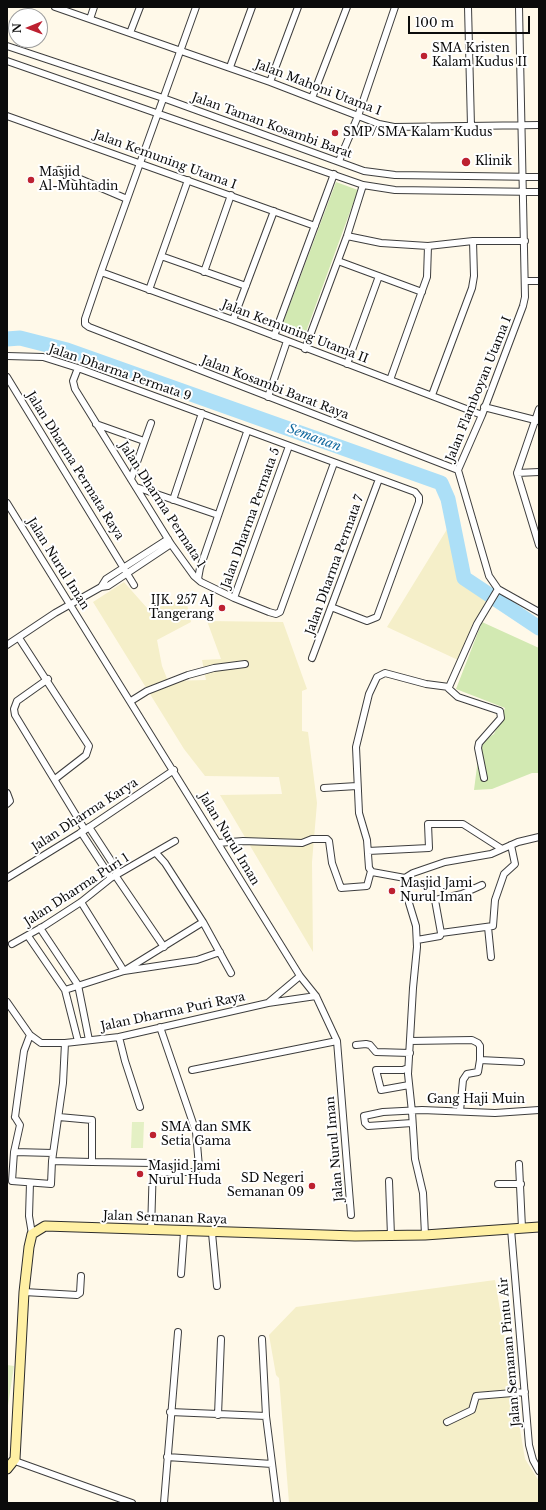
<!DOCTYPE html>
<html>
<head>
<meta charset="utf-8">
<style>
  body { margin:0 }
  #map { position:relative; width:546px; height:1510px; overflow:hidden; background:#fff9e9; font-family:"Libre Baskerville",serif }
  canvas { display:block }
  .frame { position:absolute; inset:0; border:8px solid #0b0b0b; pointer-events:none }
  .north { position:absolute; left:8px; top:8px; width:40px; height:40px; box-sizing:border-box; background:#fff; border:1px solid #9d9d9d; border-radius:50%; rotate:269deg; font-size:11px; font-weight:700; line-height:16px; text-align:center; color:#0b0b0b }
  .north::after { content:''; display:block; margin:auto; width:14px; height:18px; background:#bd2131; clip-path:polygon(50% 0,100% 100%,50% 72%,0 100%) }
  .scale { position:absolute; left:408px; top:16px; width:122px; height:18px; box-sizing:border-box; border:2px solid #0b0b0b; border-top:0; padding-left:5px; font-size:12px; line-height:14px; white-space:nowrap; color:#0b0b0b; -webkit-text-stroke:3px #fff; paint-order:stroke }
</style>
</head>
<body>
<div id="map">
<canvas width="546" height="1510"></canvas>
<div class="frame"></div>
<div class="north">N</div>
<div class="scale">100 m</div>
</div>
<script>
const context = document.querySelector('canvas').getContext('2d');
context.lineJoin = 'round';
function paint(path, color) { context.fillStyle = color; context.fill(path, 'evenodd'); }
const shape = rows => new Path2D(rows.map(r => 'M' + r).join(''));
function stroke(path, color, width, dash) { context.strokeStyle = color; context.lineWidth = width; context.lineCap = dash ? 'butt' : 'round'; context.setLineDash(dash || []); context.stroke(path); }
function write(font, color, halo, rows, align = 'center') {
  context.font = font + ' "Libre Baskerville",serif'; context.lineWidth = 4; context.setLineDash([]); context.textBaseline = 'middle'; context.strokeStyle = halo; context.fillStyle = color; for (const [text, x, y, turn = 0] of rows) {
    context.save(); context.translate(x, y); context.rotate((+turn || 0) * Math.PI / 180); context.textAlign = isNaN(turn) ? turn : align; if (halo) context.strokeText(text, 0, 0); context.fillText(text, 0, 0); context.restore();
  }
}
const farmland = shape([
  [449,526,462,583,486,601,458,660,387,627],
  [124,582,147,608,186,600,191,622,157,640,162,666,168,681,206,680,202,660,221,659,207,621,283,622,307,689,302,691,302,731,308,732,317,803,312,862,313,952,220,795,282,794,279,777,205,776,184,749,93,602],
  [495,1280,525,1459,539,1481,539,1503,289,1503,279,1378,276,1375,269,1335,296,1307]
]);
const green = shape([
  [336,182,358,190,303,340,280,331],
  [482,622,539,648,539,773,532,773,492,789,474,790,480,743,494,734,505,708,456,689]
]);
const pitch = shape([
  [132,1122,144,1122,143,1148,131,1148],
  [7,1365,14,1366,7,1412]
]);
const river = shape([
  [7,339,20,338,67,350,441,483,448,499,464,578,539,628]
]);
const street = shape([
  [55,7,270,82,379,124,394,127,539,125],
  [196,7,101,272,85,319,85,324,89,327,458,470],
  [468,7,471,126],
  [519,7,525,297,523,306,482,415,458,470,489,576,498,589,539,612],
  [90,19,94,7],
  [130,33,140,7],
  [7,46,163,98,364,171,395,175,539,177],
  [7,61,363,185,395,190,539,192],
  [230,67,252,7],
  [270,82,298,7],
  [312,98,347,7],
  [7,116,315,226],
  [339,161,358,116,395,7],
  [59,170,127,199],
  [347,236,381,243,428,246,473,241,525,241],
  [161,256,246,286],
  [338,261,422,292],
  [101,272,233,320,482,415],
  [204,272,231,195],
  [526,281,539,281],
  [149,290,188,180],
  [233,320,274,211],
  [274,336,334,174],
  [305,349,347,236,363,185],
  [7,356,43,357,78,368,415,492,419,497,419,502,377,617,367,621,331,607],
  [347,364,379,276],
  [78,368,73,381,75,389,171,544,194,576,201,582,234,598,269,612,276,614,280,612,334,463],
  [7,377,134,585],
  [390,380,427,277,428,246],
  [432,395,472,288,474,276,473,241],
  [268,397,287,341],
  [484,407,539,421],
  [539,409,517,473,539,545],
  [96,424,144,441],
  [517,473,539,472],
  [131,479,151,423],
  [136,487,218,515],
  [173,500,202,413],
  [7,503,300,976,316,996,337,1041,351,1215],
  [198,579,200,568,247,432],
  [101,587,106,579,168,539],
  [234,598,289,446],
  [19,638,89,746,86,755,55,779],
  [7,645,55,613,101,587,108,586,171,544],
  [312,658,379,479],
  [48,679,17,701,14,709,15,715,85,830],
  [448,688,458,697,500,711,501,718,479,743,478,748,484,778],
  [131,701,147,691,188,675,214,668,245,664],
  [324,788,357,786],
  [7,793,10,801,7,804],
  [89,827,119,873],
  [81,832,111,878],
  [218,843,243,841,302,843,312,839,327,839,329,841,332,863,341,888,367,886,371,871],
  [368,851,429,848,428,824,463,824,502,849],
  [156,853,165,863,203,922,231,973],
  [115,875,164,947],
  [7,878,85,830,174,770],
  [405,878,372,872,369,868,367,840,359,813,356,747,369,694,377,677,385,673,426,684,449,687,477,624,498,589],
  [405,878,409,903,416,926,417,947,413,988,408,1074,412,1112,415,1159,423,1193,425,1235],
  [405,878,413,873,445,862,491,854,518,842,539,837],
  [81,902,124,971,203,922],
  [488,927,491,957],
  [40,928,78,985,89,1040],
  [441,933,435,900,462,894,482,885],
  [28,936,65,990,78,1041],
  [417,940,440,936,441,933,493,926,495,900,504,874,515,864,511,845],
  [12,944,44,926,81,902,111,878,175,841],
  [65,990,124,971,197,960,220,952],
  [7,1002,30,1035,41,1043,65,1043,119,1037,268,1003,316,996],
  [269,1002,300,976],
  [160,1027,196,1132,199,1167,195,1172,161,1172],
  [119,1037,125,1061,140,1107],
  [410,1041,472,1040,478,1043,480,1046,480,1060],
  [356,1045,366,1044,370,1045,376,1052,410,1053],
  [408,1068,403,1070,376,1070,381,1090,409,1085],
  [192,1070,337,1041],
  [460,1111,463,1080,467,1074,478,1072,480,1060,521,1062],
  [15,1117,24,1051,30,1035],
  [59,1117,92,1120,92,1162,52,1161,63,1083,65,1043],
  [412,1123,368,1126,365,1123,364,1116,383,1112,422,1110,495,1113,539,1110],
  [14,1152,20,1125,15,1117],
  [52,1161,51,1184,12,1181,14,1152,53,1153],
  [92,1162,153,1163,151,1231],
  [519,1164,522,1228],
  [389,1181,391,1236],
  [30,1183,29,1216,32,1234],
  [498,1184,521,1184],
  [511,1229,529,1445,533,1460,539,1471],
  [212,1233,217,1286],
  [181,1274,184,1232],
  [24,1292,77,1295,80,1293,81,1276],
  [262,1339,266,1416,277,1503],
  [170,1412,266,1416],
  [218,1415,221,1339],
  [447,1422,472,1410,476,1396,525,1392],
  [167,1457,272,1464],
  [15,1461,132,1503],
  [164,1503,178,1332]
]);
const secondary = shape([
  [7,1469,15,1459,24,1292,29,1247,32,1234,45,1226,355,1236,425,1235,539,1227]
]);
const markers = [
  [424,56,4,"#bd2131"],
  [335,133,4,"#bd2131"],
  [466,162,5,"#bd2131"],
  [31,180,4,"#bd2131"],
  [222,608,4,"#bd2131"],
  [392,891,4,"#bd2131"],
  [153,1135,4,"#bd2131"],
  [140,1174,4,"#bd2131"],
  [312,1186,4,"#bd2131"]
];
const poiNames = [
  ["SMA Kristen",432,49],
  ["Kalam Kudus II",432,63],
  ["SMP/SMA Kalam Kudus",343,133],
  ["Klinik",475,162],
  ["Masjid",39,173],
  ["Al-Muhtadin",39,187],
  ["IJK. 257 AJ",214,601,"right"],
  ["Tangerang",214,615,"right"],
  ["Masjid Jami",400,884],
  ["Nurul Iman",400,898],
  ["SMA dan SMK",161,1128],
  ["Setia Gama",161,1142],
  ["Masjid Jami",148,1167],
  ["Nurul Huda",148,1181],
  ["SD Negeri",304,1179,"right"],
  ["Semanan 09",304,1193,"right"]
];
const streetNames = [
  ["Jalan Mahoni Utama I",318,88,21],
  ["Jalan Taman Kosambi Barat",272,126,20],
  ["Jalan Kemuning Utama I",165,160,20],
  ["Jalan Kemuning Utama II",295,332,21],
  ["Jalan Dharma Permata 9",120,373,19],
  ["Jalan Kosambi Barat Raya",275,388,21],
  ["Jalan Flamboyan Utama I",479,389,-68],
  ["Jalan Dharma Permata Raya",75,466,58],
  ["Jalan Dharma Permata 1",162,505,57],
  ["Jalan Dharma Permata 5",251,518,-70],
  ["Jalan Nurul Iman",58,564,58],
  ["Jalan Dharma Permata 7",335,565,-70],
  ["Jalan Dharma Karya",85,815,-33],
  ["Jalan Nurul Iman",229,839,59],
  ["Jalan Dharma Puri 1",77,890,-33],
  ["Jalan Dharma Puri Raya",173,1012,-12],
  ["Gang Haji Muin",476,1100],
  ["Jalan Nurul Iman",335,1149,-95],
  ["Jalan Semanan Raya",165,1218,2],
  ["Jalan Semanan Pintu Air",510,1352,-95]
];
const waterNames = [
  ["Semanan",314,438,20]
];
paint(farmland, '#f5efc9');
paint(green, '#d2e9b2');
paint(pitch, '#e4f0c4');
stroke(river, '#acdff7', 15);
stroke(street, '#3e3e3e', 8);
stroke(secondary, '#2d2d2d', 11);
stroke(street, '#fff', 6);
stroke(secondary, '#fff0a4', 9);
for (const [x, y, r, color] of markers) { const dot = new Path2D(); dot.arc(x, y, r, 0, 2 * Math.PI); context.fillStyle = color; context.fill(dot); stroke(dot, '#fff', 1.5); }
write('12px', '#0b0b0b', '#fff', poiNames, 'left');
write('12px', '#0b0b0b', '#fff', streetNames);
write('italic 13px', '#12699e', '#fff', waterNames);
</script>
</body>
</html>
